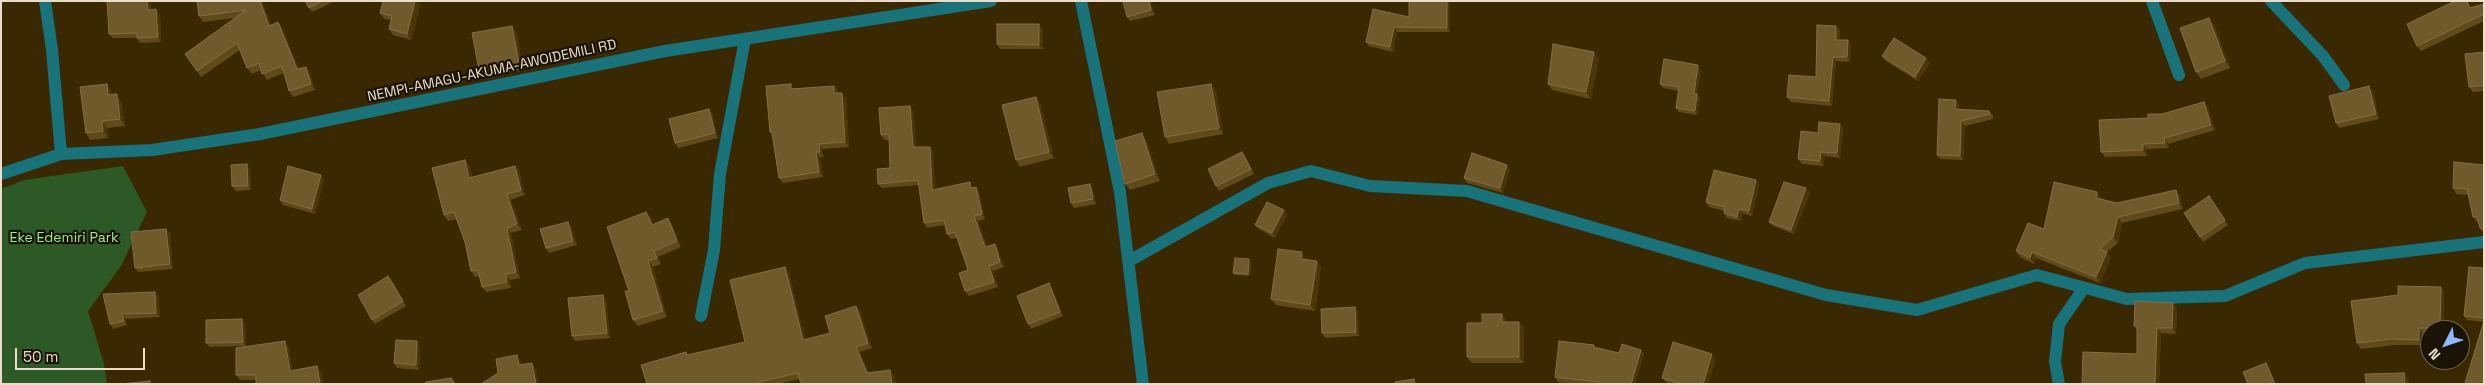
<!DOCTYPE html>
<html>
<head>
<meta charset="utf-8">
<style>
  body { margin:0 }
  #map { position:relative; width:2485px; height:385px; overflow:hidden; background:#3a2801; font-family:"Space Grotesk",sans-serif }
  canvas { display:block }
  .frame { position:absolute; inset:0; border:2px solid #eadeca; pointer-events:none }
  .north { position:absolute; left:2420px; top:320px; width:50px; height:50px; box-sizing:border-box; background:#1b1305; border:1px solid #6e6454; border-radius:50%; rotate:229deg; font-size:14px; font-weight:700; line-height:20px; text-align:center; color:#eadeca }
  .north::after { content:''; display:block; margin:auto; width:18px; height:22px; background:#91b8fd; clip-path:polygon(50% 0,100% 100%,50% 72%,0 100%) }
  .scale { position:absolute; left:15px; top:348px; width:130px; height:22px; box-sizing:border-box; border:2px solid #eadeca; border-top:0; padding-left:6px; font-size:15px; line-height:18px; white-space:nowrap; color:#eadeca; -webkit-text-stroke:4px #1b1305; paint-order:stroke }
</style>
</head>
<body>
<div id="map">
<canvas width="2485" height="385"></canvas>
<div class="frame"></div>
<div class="north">N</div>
<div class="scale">50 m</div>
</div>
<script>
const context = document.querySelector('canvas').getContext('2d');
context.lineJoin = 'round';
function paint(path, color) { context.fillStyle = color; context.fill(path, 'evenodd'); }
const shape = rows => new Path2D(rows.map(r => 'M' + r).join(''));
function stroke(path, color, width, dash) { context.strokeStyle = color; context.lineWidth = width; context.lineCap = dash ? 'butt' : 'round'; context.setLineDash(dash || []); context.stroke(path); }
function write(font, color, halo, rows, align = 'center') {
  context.font = font + ' "Space Grotesk",sans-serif'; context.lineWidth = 4.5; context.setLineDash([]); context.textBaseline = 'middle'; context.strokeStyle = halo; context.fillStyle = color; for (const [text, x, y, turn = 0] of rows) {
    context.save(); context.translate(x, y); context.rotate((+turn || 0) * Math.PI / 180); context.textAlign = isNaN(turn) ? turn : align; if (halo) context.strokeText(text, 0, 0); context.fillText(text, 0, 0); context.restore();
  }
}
const green = shape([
  [123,166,147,212,121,266,88,311,104,364,107,384,1,384,1,189,24,180]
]);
const minor = shape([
  [45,1,52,50,61,154],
  [1081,1,1120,192,1143,384],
  [2152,1,2179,75],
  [2271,1,2323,56,2344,85],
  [1,174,61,154,152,150,260,134,665,51,991,1],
  [1129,261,1268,183,1311,171,1370,186,1467,191,1826,295,1917,310,2037,275,2127,299,2225,296,2305,263,2484,242],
  [701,316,714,250,720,174,745,39],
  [2059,384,2055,362,2059,324,2084,288]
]);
const wall = shape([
  [107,1,150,1,151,10,160,14,161,42,140,43,137,38,113,38,109,34],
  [197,1,262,1,271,25,278,22,282,28,299,69,310,73,315,90,293,97,289,91,284,73,267,80,261,70,252,74,247,68,240,50,201,77,185,54,235,18,203,22,199,16],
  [305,1,335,1,312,12],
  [1123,1,1151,1,1155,15,1130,21,1127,17],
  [1450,2,1450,32,1397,32,1393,52,1369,46,1366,42,1409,17],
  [2484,4,2484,21,2421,51,2417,46,2471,7],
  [420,5,411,40,393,35,389,29,391,20,384,19,380,13],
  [1039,24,1043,29,1043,49,1000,49,997,44],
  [2214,24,2230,68,2201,79,2196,72],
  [512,26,517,33,523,70,483,76,479,70],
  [1836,26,1840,30,1839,40,1851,45,1850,62,1836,61,1832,106,1791,102,1787,97,1816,77],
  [2484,52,2484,91,2473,92,2469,87],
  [1882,56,1930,63,1918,81,1886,61],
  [1599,59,1591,99,1552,90,1548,84],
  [1701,69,1697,94,1700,98,1697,115,1679,112,1676,108,1679,91,1663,88,1660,84],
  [107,84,111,91,112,95,121,101,125,126,107,128,108,138,90,140,86,133],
  [834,86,838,91,838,93,846,98,849,147,822,149,824,157,820,157,823,177,783,183,779,178,772,136,770,132,794,89],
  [1216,90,1223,134,1169,144,1165,137],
  [2373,91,2379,119,2339,128,2336,123],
  [2204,102,2208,107,2215,130,2168,144,2169,148,2147,149,2147,156,2105,157,2101,152,2148,118],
  [1040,103,1054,158,1020,167,1016,160],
  [1959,104,1959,109,1989,111,1993,116,1993,119,1965,126,1963,160,1940,159,1937,155],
  [910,106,913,111,916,147,930,147,933,152,935,190,976,187,979,192,985,219,978,221,987,247,995,244,998,249,1004,267,993,271,998,287,969,296,965,291,968,270,957,238,951,239,947,234,945,225,927,228,924,223,919,185,882,188,878,184,890,168,889,140,885,140,881,135],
  [712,113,718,138,678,148,675,143],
  [1840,124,1843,129,1840,158,1825,156,1823,166,1802,164,1798,159,1818,133],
  [1146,139,1160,181,1130,190,1125,184],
  [1242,152,1245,156,1254,174,1219,191,1216,186],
  [465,160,469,165,472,177,515,166,519,171,525,195,511,200,522,230,511,233,520,278,510,280,511,288,486,292,482,287,480,276,475,277,471,271,465,242,457,219,448,221,444,215],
  [1507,165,1510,170,1503,193,1467,183,1464,178],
  [2484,165,2484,234,2480,228,2478,222,2477,222,2473,217,2468,195,2456,194,2453,188],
  [250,169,251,190,236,191,232,186],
  [324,180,315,214,283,205,280,200],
  [1756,180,1759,184,1752,216,1743,213,1741,221,1727,218,1724,213,1724,211,1709,207,1706,202],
  [1090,184,1093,189,1096,204,1074,208,1071,203],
  [1806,188,1810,193,1794,234,1773,226,1769,222],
  [2176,190,2180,196,2183,209,2122,223,2118,243,2107,252,2111,258,2100,283,2036,258,2034,264,2020,257,2016,251,2044,229,2097,192,2101,198,2101,199,2117,203],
  [2209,196,2228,225,2203,242,2184,213],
  [646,212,651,218,653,224,672,224,681,247,658,257,661,264,653,267,667,317,638,326,633,320,629,291],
  [1287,215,1275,238,1259,229,1255,225],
  [571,226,577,245,549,253,546,248],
  [170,233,173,269,138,272,135,268],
  [1306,259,1321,267,1315,311,1276,305,1271,299],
  [1251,262,1250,276,1235,275,1233,273],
  [2484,268,2484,384,2484,322,2467,320,2464,316],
  [789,273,805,340,830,333,860,311,872,348,860,352,869,373,894,375,896,384,801,384,800,379,778,384,647,384,686,352,688,355,745,342],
  [392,281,406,306,375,324,372,320],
  [2441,287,2444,292,2444,330,2430,330,2430,333,2422,333,2422,345,2395,345,2361,349,2357,343,2398,295],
  [1052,288,1063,316,1031,329,1028,324],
  [103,294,158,296,160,317,125,319,127,325,113,329,110,324],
  [606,299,610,338,575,341,572,336],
  [1355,307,1358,312,1359,336,1325,338,1322,333],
  [2177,308,2176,334,2161,333,2159,384,2082,384,2137,354,2137,330,2134,326],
  [242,319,245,324,246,346,289,347,292,370,317,366,321,372,323,384,256,384,256,380,240,380,236,375,245,346,209,347,206,343],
  [1507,321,1507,322,1519,322,1524,328,1524,363,1472,363,1467,357,1482,323],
  [1594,345,1595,347,1619,353,1641,350,1644,354,1635,384,1575,384,1558,382,1555,377],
  [420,346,419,370,397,368,394,363],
  [1716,359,1708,384,1670,384,1666,382,1662,378]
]);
const shadedWall = shape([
  [147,1,150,1,151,15,148,10],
  [260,1,262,1,273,32,269,26],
  [415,1,417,1,420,5,411,40,407,34],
  [1149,1,1151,1,1155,15,1151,10],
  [1447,1,1450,2,1450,32,1447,28],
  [156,9,160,14,161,42,158,37],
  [2209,18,2214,24,2230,68,2225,61],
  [278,22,282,28,301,75,297,69],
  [1039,24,1043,29,1043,49,1039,45],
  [512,26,517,33,523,70,519,63],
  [1836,26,1840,30,1839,44,1836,40],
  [1394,27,1397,32,1393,52,1390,47],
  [1848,40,1851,45,1850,62,1847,57],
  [1594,52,1599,59,1591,99,1586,92],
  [1833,57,1836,61,1832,106,1829,101],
  [1926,58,1930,63,1918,81,1915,77],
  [1698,65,1701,69,1696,98,1694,94],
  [306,67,310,73,315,90,311,84],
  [107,84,111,91,113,102,108,95],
  [1211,84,1216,90,1223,134,1219,128],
  [834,86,838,91,838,98,834,93],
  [2369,86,2373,91,2379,119,2376,114],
  [842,93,846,98,849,147,845,142],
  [117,94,121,101,125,126,120,119],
  [1697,94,1700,98,1697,115,1695,111],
  [1036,97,1040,103,1054,158,1049,152],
  [1956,100,1959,104,1958,114,1955,109],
  [2204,102,2208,107,2215,130,2211,125],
  [910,106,913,111,916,152,913,147],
  [709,109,712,113,718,138,715,133],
  [102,121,107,128,108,138,103,131],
  [1961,121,1965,126,1963,160,1960,156],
  [1840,124,1843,129,1840,158,1837,153],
  [1142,133,1146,139,1160,181,1155,174],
  [2164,138,2168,144,2169,148,2165,143],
  [819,144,822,149,824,157,820,152],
  [2143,144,2147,149,2147,156,2143,150],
  [930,147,933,152,935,195,932,190],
  [816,152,820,157,823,177,819,172],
  [1242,152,1245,156,1254,174,1251,169],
  [1821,152,1825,156,1823,166,1820,161],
  [465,160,469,165,473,184,469,178],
  [247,164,250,169,251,190,248,186],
  [1507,165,1510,170,1503,193,1500,188],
  [515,166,519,171,525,195,521,190],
  [321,175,324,180,315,214,312,209],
  [1756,180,1759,184,1752,216,1749,211],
  [1090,184,1093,189,1096,204,1093,199],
  [976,187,979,192,985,219,982,214],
  [1806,188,1810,193,1794,234,1791,230],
  [2176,190,2180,196,2183,209,2179,203],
  [2097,192,2101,198,2100,203,2096,198],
  [507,194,511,200,522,230,517,224],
  [1739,209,1743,213,1741,221,1737,217],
  [1284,210,1287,215,1275,238,1272,233],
  [646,212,651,218,656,231,652,225],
  [974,216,978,221,988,252,985,247],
  [2118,217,2122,223,2118,243,2113,237],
  [668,218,672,224,681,247,677,241],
  [568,222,571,226,577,245,573,241],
  [507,228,511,233,520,278,516,272],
  [166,229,170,233,173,269,170,264],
  [995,244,998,249,1004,267,1000,262],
  [654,251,658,257,661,264,657,258],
  [1302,252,1306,259,1301,259],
  [2032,252,2036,258,2034,264,2030,258],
  [2107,252,2111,258,2100,283,2096,277],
  [1249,259,1251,262,1250,276,1248,274],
  [648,261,653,267,667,317,663,311],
  [1317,261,1321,267,1315,311,1310,305],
  [989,266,993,271,998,287,994,282],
  [785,267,789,273,807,346,803,340],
  [506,274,510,280,511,288,507,282],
  [1049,283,1052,288,1063,316,1060,312],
  [2441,287,2444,292,2444,330,2441,330,2440,328],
  [155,292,158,296,160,317,156,313],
  [603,295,606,299,610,338,607,333],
  [2173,303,2177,308,2176,334,2172,328],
  [856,306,860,311,872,348,868,343],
  [1355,307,1358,312,1359,336,1356,332],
  [122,314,125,319,127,325,124,321],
  [1502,314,1507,321,1507,328,1502,322],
  [242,319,245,324,246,346,243,342],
  [1519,322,1524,328,1524,363,1519,357],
  [2157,328,2161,333,2159,384,2155,384],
  [2419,328,2422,333,2422,345,2419,340],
  [285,341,289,347,293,376,290,371],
  [417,341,420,346,419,370,416,365],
  [856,347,860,352,871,378,867,373],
  [1641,350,1644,354,1635,384,1631,384],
  [1712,354,1716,359,1708,384,1703,384],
  [517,355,521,361,523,371,519,365],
  [532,363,536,369,539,384,536,384],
  [2266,363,2269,367,2276,384,2275,384],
  [317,366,321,372,323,384,320,384],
  [890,370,894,375,896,384,892,384],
  [2404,373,2409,380,2409,384,2405,384]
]);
const building = shape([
  [107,1,147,1,148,10,156,9,158,37,137,38,137,33,109,34,107,1],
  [197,1,260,1,269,26,278,22,297,69,306,67,311,84,289,91,282,66,262,74,259,63,247,68,237,43,197,71,185,54,246,10,199,16,197,1],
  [305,1,322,1,309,8,305,1],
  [383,1,415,1,407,34,389,29,392,16,380,13,383,1],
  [1123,1,1149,1,1151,10,1127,17,1123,1],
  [1409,1,1447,1,1447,28,1394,27,1390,47,1366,42,1373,9,1409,17,1409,1],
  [2455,1,2467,1,2470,8,2484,4,2484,14,2417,46,2407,24,2455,1],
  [2209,18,2225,61,2196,72,2180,28,2209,18],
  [997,24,1039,24,1039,45,997,44,997,24],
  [1817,25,1836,26,1836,40,1848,40,1847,57,1833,57,1829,101,1787,97,1789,75,1816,77,1817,25],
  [512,26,519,63,479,70,472,33,512,26],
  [1894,38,1926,58,1915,77,1882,56,1894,38],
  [1553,44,1594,52,1586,92,1548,84,1553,44],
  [2484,52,2484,85,2469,87,2465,54,2484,52],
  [1664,59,1698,65,1694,94,1697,94,1695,111,1676,108,1679,87,1660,84,1664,59],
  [107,84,108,95,117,94,120,119,102,121,103,131,86,133,80,87,107,84],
  [791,84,791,89,834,86,834,93,842,93,845,142,819,144,820,152,816,152,819,172,779,178,772,132,770,132,766,86,791,84],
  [1211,84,1219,128,1165,137,1157,92,1211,84],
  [2369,86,2376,114,2336,123,2329,96,2369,86],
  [1036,97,1049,152,1016,160,1002,105,1036,97],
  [1939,99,1956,100,1955,109,1989,111,1990,114,1961,121,1960,156,1937,155,1939,99],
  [2204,102,2211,125,2164,138,2165,143,2143,144,2143,150,2101,152,2099,120,2148,118,2148,114,2162,114,2204,102],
  [910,106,913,147,930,147,932,190,970,182,971,188,976,187,982,214,974,216,985,247,995,244,1000,262,989,266,994,282,965,291,959,273,968,270,955,232,947,234,944,220,924,223,918,180,878,184,877,169,890,168,889,134,881,135,879,108,910,106],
  [709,109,715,133,675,143,669,119,709,109],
  [1819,122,1840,124,1837,153,1821,152,1820,161,1798,159,1801,131,1818,133,1819,122],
  [1142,133,1155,174,1125,184,1115,141,1142,133],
  [1242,152,1251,169,1216,186,1208,169,1242,152],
  [1472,153,1507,165,1500,188,1464,178,1472,153],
  [465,160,469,178,515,166,521,190,507,194,517,224,507,228,516,272,506,274,507,282,482,287,478,270,471,271,465,242,454,212,444,215,432,168,465,160],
  [2454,162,2484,165,2484,230,2480,228,2477,216,2473,217,2467,189,2453,188,2454,162],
  [247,164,248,186,232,186,231,165,247,164],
  [288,166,321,175,312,209,280,200,288,166],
  [1714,170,1756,180,1749,211,1739,209,1737,217,1724,213,1725,207,1706,202,1714,170],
  [1784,182,1806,188,1791,230,1769,222,1784,182],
  [2054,182,2097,192,2096,198,2117,203,2176,190,2179,203,2118,217,2113,237,2100,249,2107,252,2096,277,2032,252,2030,258,2016,251,2028,223,2044,229,2054,182],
  [1090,184,1093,199,1071,203,1068,188,1090,184],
  [2209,196,2225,220,2200,237,2184,213,2209,196],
  [1267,202,1284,210,1272,233,1255,225,1267,202],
  [646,212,652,225,668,218,677,241,654,251,657,258,648,261,663,311,633,320,625,291,629,291,607,227,646,212],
  [568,222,573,241,546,248,540,229,568,222],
  [166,229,170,264,135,268,131,232,166,229],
  [1278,249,1302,252,1301,259,1317,261,1310,305,1271,299,1278,249],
  [1235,258,1249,259,1248,274,1233,273,1235,258],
  [785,267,803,340,830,333,825,316,856,306,868,343,856,347,867,373,890,370,892,384,801,384,798,373,758,382,759,384,647,384,641,365,686,352,687,355,745,342,730,280,785,267],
  [2469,267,2484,268,2484,318,2464,316,2469,267],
  [388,276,403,301,372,320,358,295,388,276],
  [1049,283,1060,312,1028,324,1017,296,1049,283],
  [2398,286,2441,287,2440,328,2419,328,2419,340,2391,339,2357,343,2351,301,2398,295,2398,286],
  [155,292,156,313,122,314,124,321,110,324,103,294,155,292],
  [603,295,607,333,572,336,568,298,603,295],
  [2135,301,2173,303,2172,328,2157,328,2155,384,2082,384,2083,352,2137,354,2137,326,2134,326,2135,301],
  [1355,307,1356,332,1322,333,1321,309,1355,307],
  [1482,314,1502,314,1502,322,1519,322,1519,357,1467,357,1467,323,1482,323,1482,314],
  [242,319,243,342,206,343,206,320,242,319],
  [2484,321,2484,384,2465,384,2465,383,2484,321],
  [396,340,417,341,416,365,394,363,396,340],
  [285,341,290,371,317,366,320,384,256,384,256,375,236,375,236,348,285,341],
  [1559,341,1594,345,1593,347,1619,353,1622,344,1641,350,1631,384,1598,384,1599,382,1555,377,1559,341],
  [1673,342,1712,354,1703,384,1682,384,1662,378,1673,342],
  [517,355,519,365,532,363,536,384,481,384,498,373,496,359,517,355],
  [2266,363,2275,384,2248,384,2243,372,2266,363],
  [2404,373,2405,384,2366,384,2365,374,2404,373],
  [451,378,455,384,424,384,426,382,451,378],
  [1414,379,1415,384,1395,384,1395,382,1414,379],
  [150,381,150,384,120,384,150,381]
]);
const streetNames = [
  ["NEMPI-AMAGU-AKUMA-AWOIDEMILI RD",492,71,-12]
];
const parkNames = [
  ["Eke Edemiri Park",64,238]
];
paint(green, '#2c5926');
stroke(minor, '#18747a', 12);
paint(wall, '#604a19');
paint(shadedWall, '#4b3608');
paint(building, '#6f5a2c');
stroke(building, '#826f45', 1);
write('14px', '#eadeca', '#1b1305', streetNames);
write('14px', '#9aee90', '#1b1305', parkNames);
</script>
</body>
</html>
